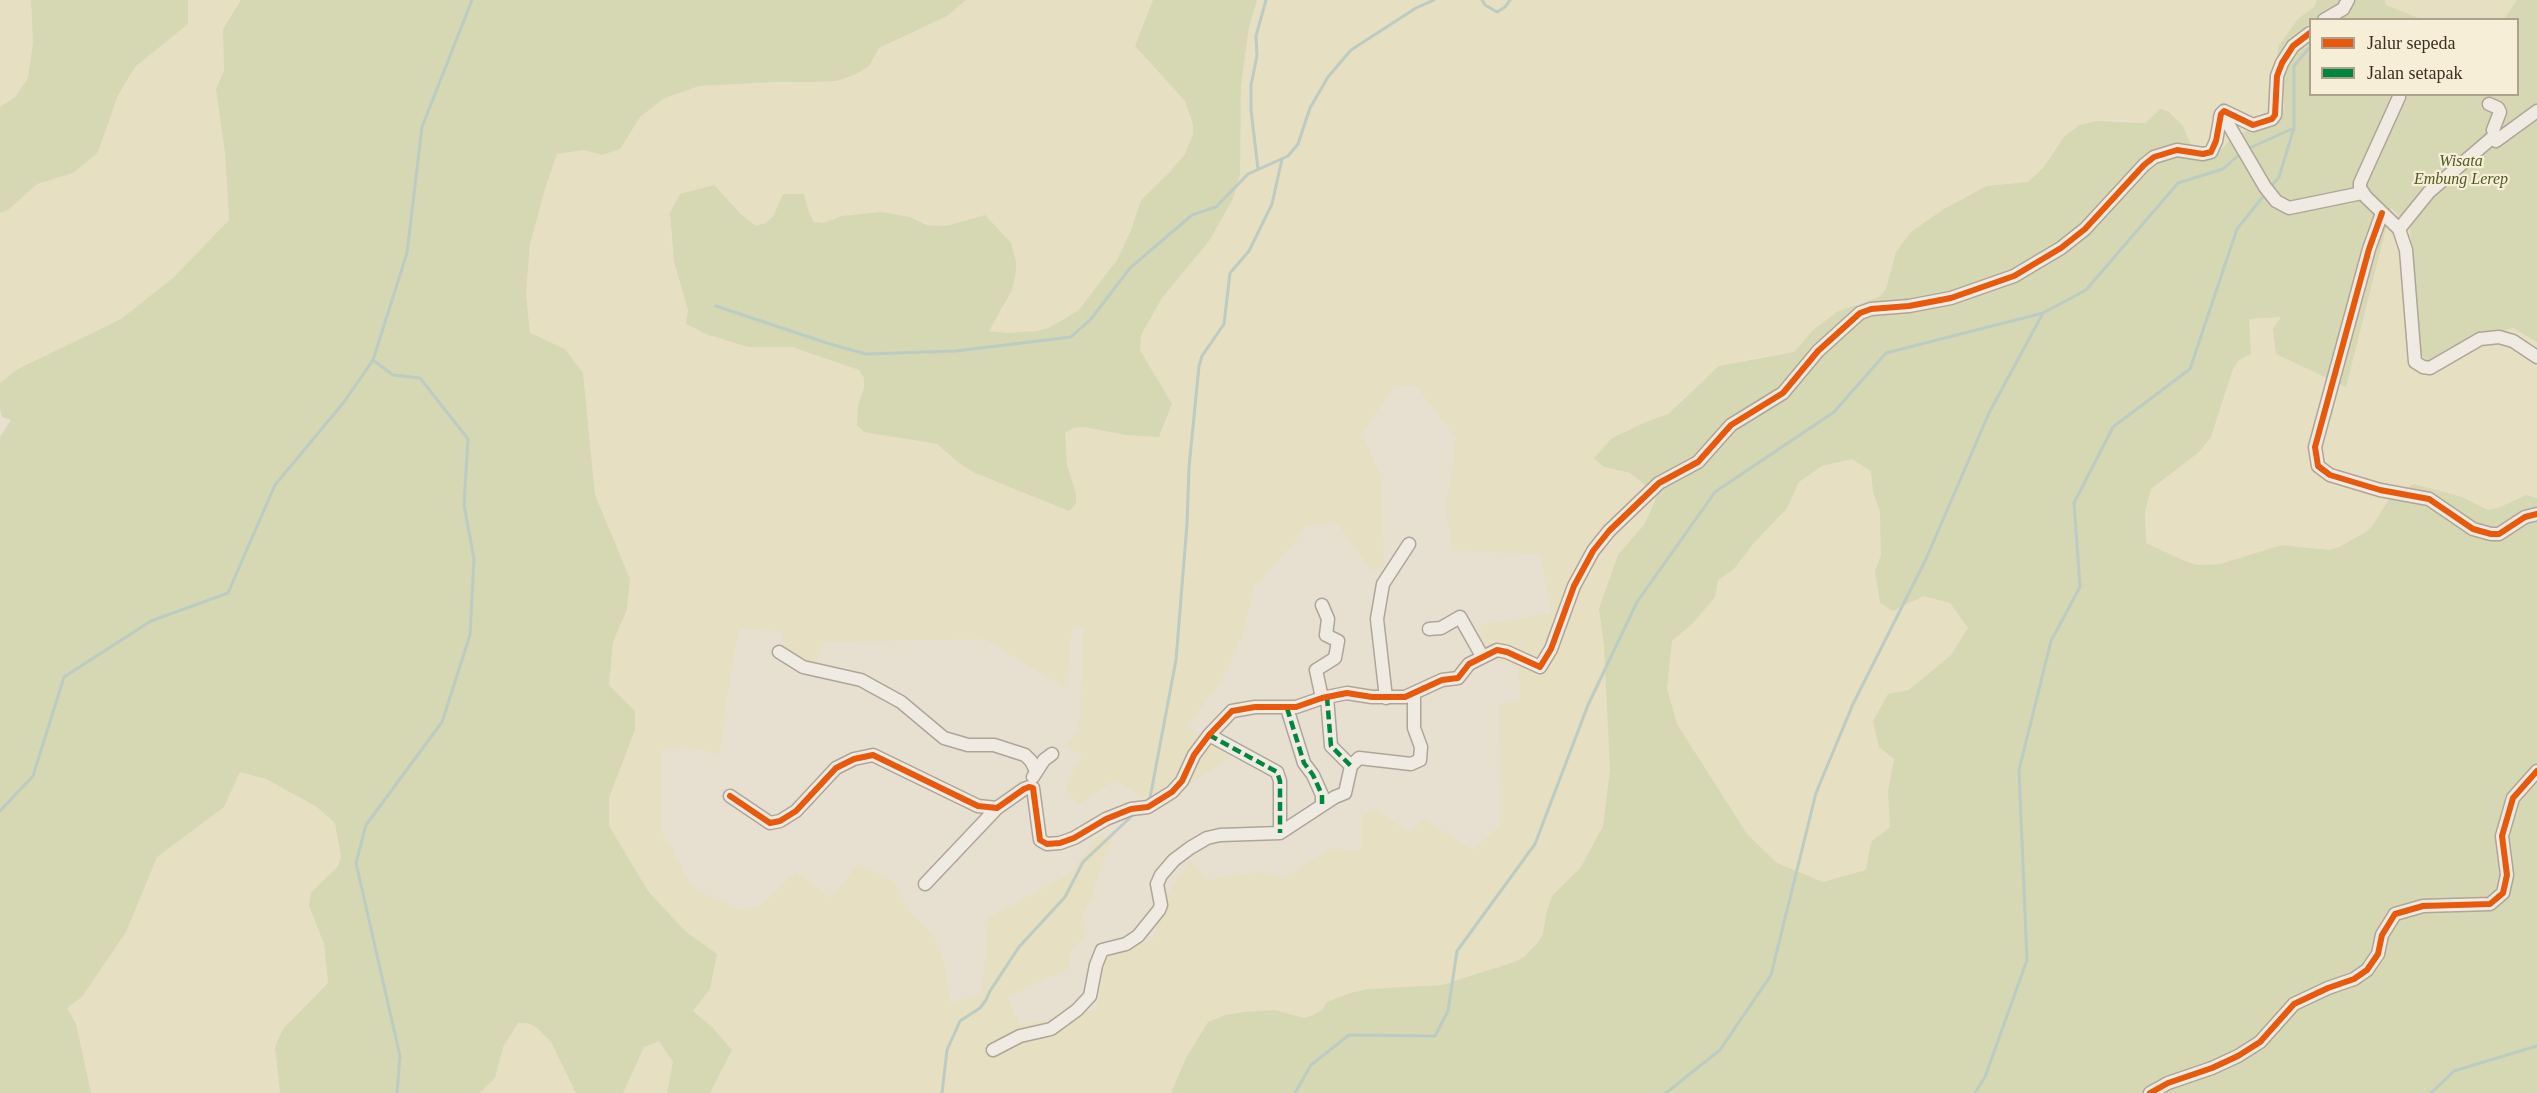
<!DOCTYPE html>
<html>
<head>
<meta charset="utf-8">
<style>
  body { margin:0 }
  #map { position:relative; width:2537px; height:1093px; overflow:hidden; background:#e7e0d1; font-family:"Times New Roman",serif }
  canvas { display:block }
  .legend { position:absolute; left:2309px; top:18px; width:210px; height:78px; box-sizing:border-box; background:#f7eed8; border:2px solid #ada18e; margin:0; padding:8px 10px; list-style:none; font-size:18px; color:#3d2e20 }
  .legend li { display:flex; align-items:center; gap:12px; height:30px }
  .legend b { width:30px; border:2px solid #ada18e }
</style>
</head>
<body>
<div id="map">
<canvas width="2537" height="1093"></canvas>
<ul class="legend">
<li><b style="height:8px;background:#e8590c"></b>Jalur sepeda</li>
<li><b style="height:8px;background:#00873e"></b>Jalan setapak</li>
</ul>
</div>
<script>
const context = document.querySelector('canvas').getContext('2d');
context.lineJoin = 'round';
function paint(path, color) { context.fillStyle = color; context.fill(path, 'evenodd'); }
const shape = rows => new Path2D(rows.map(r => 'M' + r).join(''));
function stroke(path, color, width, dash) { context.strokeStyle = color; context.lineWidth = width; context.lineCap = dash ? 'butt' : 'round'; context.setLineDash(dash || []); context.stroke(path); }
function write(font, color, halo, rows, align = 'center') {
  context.font = font + ' "Times New Roman",serif'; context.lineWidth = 4.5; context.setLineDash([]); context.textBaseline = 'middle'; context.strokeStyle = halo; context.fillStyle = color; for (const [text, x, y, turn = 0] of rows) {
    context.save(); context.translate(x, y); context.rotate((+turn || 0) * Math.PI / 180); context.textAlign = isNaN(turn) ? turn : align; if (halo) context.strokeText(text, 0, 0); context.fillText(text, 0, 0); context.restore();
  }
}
const farmland = shape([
  [0,0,31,0,33,43,28,78,15,97,0,107],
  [188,0,241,0,223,29,224,71,216,89,225,153,229,220,174,277,121,319,16,370,0,383,0,213,8,210,37,184,73,173,110,117,118,95,135,67,188,24],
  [966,0,1153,0,1135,46,1185,101,1193,124,1193,134,1185,154,1170,172,1141,200,1131,230,1117,260,1078,311,1048,328,1037,331,1008,333,989,331,996,317,1003,309,1016,272,1015,252,965,221,946,226,937,226,900,215,842,216,824,223,814,222,809,213,807,203,774,215,766,223,756,226,720,193,680,194,676,203,670,230,674,262,688,310,686,324,694,329,718,337,774,347,792,347,859,370,864,378,864,388,861,397,909,440,937,444,951,457,975,473,1069,511,1076,504,1076,494,1067,465,1064,433,1073,428,1085,427,1126,435,1159,437,1164,428,1172,404,1140,350,1141,335,1162,298,1209,241,1233,199,1240,174,1241,85,1249,27,1257,0,2317,0,2314,7,2298,19,2279,45,2284,74,2284,107,2280,120,2271,126,2251,129,2230,139,2224,147,2202,160,2197,159,2183,126,2118,120,2098,121,2079,125,2071,130,2054,150,2043,168,2028,182,1987,186,1891,270,1886,289,1879,297,1855,304,1813,330,1794,352,1744,360,1704,379,1667,414,1648,421,1612,438,1595,457,1602,466,1630,473,1645,485,1656,498,1654,506,1599,609,1604,646,1610,770,1603,826,1581,867,1552,896,1546,914,1543,934,1525,956,1517,961,1442,985,1369,989,1350,993,1327,1002,1322,1010,1313,1015,1304,1018,1294,1016,1208,1022,1186,1058,1171,1093,710,1093,732,1050,712,1027,692,1012,710,989,717,955,686,932,648,891,609,826,609,797,635,711,609,685,613,642,627,609,630,579,595,495,583,373,530,333,526,295,530,244,545,189,557,154,584,150,602,155,620,149,640,117,663,99,700,86,836,81,869,66,879,48,947,16],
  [1415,385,1456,438,1446,508,1452,551,1540,554,1551,613,1480,625,1476,654,1519,667,1520,700,1499,705,1500,825,1473,850,1424,819,1410,832,1374,809,1361,817,1361,850,1329,849,1283,878,1262,871,1207,880,1190,860,1165,898,1153,939,1106,957,1096,1010,1020,1025,1007,997,1068,969,1071,950,1085,937,1083,913,1093,896,1096,879,1113,838,1100,833,1069,874,988,918,982,993,951,1004,942,952,934,936,909,911,894,882,858,864,831,898,796,872,763,904,740,911,693,888,661,830,662,749,688,748,720,754,726,703,739,629,783,632,783,662,816,663,824,642,985,639,1067,689,1072,628,1083,628,1079,731,1065,747,1082,755,1065,786,1078,805,1115,780,1147,799,1188,785,1230,758,1187,726,1222,681,1243,634,1254,587,1296,541,1305,526,1337,523,1371,570,1384,568,1382,478,1362,434,1394,387],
  [2385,0,2517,0,2504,20,2421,19,2385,5],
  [2390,208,2410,227,2419,354,2428,361,2466,340,2513,328,2537,342,2537,498,2526,495,2498,508,2488,510,2462,497,2414,484,2389,499,2373,525,2366,532,2339,547,2329,550,2282,545,2220,564,2198,565,2187,562,2146,543,2145,512,2151,489,2206,445,2215,428,2233,369,2239,360,2250,354,2249,319,2281,317,2276,354,2346,387],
  [1852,459,1871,471,1873,492,1880,512,1882,537,1881,555,1875,571,1893,610,1923,596,1950,603,1968,628,1951,655,1909,690,1879,747,1894,758,1888,791,1891,827,1871,842,1866,870,1823,882,1777,863,1747,834,1677,724,1667,689,1672,641,1692,624,1715,597,1718,580,1734,569,1753,544,1787,508,1799,482,1822,466],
  [240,772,266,779,317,807,335,823,341,857,331,873,312,916,324,944,328,983,289,1023,275,1047,280,1093,91,1093,76,1025,67,1008,82,997,126,932,157,857,224,807],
  [517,1023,527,1023,536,1027,551,1042,576,1093,480,1093,495,1078,503,1047],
  [659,1041,673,1062,667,1093,623,1093,644,1047]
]);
const green = shape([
  [31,0,188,0,188,24,135,67,118,95,98,152,73,173,37,184,8,210,0,213,0,107,15,97,28,78,33,43],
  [241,0,966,0,947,16,879,48,869,66,854,75,836,81,815,82,778,82,699,86,663,99,640,117,620,149,602,155,584,150,557,154,545,189,530,244,526,295,530,333,565,349,583,373,595,495,630,579,627,609,613,642,609,685,635,711,635,730,609,797,609,826,648,891,686,932,717,954,710,989,693,1011,712,1027,732,1050,710,1093,667,1093,673,1062,659,1041,644,1047,623,1093,576,1093,551,1042,536,1027,527,1023,518,1023,503,1047,495,1078,480,1093,280,1093,275,1047,283,1029,328,983,324,944,309,906,311,893,338,866,341,857,335,823,317,807,266,779,240,772,224,807,157,857,126,932,82,997,67,1008,76,1024,91,1093,0,1093,0,437,11,420,2,417,0,408,0,383,16,370,121,319,174,277,229,220,225,153,216,89,224,71,223,29],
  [1153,0,1257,0,1249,27,1241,85,1240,174,1233,199,1209,241,1162,298,1141,335,1140,350,1172,404,1159,437,1126,435,1084,427,1073,428,1065,433,1067,465,1076,494,1076,504,1069,511,975,473,959,463,937,444,864,432,857,425,858,406,864,388,864,378,859,370,792,347,748,347,706,334,686,324,688,310,674,262,670,213,680,194,714,185,740,213,756,226,766,223,774,215,783,194,804,194,809,213,814,222,824,223,842,216,881,212,910,217,927,225,946,226,985,215,1011,243,1016,261,1016,272,1012,290,989,331,1008,333,1037,331,1048,328,1078,311,1117,260,1131,230,1141,200,1170,172,1185,154,1193,134,1193,124,1185,101,1135,46],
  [2317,0,2385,0,2386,5,2421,19,2310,20,2310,94,2518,94,2518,20,2504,19,2517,0,2537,0,2537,342,2513,328,2466,340,2428,361,2419,354,2410,227,2391,208,2346,387,2276,354,2273,329,2281,317,2249,319,2251,354,2239,360,2233,369,2211,437,2199,452,2151,489,2145,512,2146,543,2187,562,2198,565,2220,564,2282,545,2329,550,2339,547,2366,532,2373,525,2389,499,2414,484,2462,497,2488,510,2498,508,2526,495,2537,498,2537,1093,1171,1093,1186,1058,1208,1022,1226,1015,1245,1012,1275,1010,1304,1018,1313,1015,1322,1010,1327,1002,1350,993,1369,989,1442,985,1517,961,1525,956,1538,942,1543,934,1546,914,1552,896,1581,867,1603,826,1610,770,1604,646,1599,609,1618,555,1644,525,1656,499,1645,485,1630,473,1602,466,1594,458,1612,438,1648,421,1668,414,1719,366,1794,352,1813,330,1837,312,1879,297,1886,289,1896,252,1911,232,1944,209,1987,186,2028,182,2043,168,2064,137,2079,125,2097,121,2146,123,2160,109,2169,112,2183,126,2197,159,2202,160,2224,147,2230,139,2251,129,2271,126,2280,120,2284,107,2284,75,2277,58,2279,45,2298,19,2314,7],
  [1852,459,1871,471,1873,492,1880,512,1881,555,1875,571,1880,603,1893,611,1923,596,1950,603,1968,628,1951,655,1909,690,1888,694,1873,721,1879,747,1894,759,1888,791,1890,827,1871,842,1866,870,1823,882,1777,863,1747,834,1677,724,1667,689,1672,641,1692,624,1715,597,1718,580,1734,569,1753,544,1787,508,1799,482,1822,466]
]);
const stream = shape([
  [1482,0,1485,5,1497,12,1505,7,1510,0],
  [2245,150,2294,128,2294,66,2310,47],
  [1258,169,1251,110,1251,85,1257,56,1256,36,1266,0],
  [2270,188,2279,177,2294,128],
  [716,306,830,344,866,354,956,351,1071,337,1091,319,1130,268,1192,215,1216,207,1248,174,1288,156,1298,144,1310,108,1328,77,1351,50,1416,8,1434,0],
  [373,360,393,375,420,378,468,439,464,505,474,559,470,635,442,722,366,825,356,863,400,1056,397,1093],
  [1147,801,1150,798,1176,660,1187,524,1189,467,1199,366,1202,356,1224,324,1230,273,1249,251,1272,204,1282,159],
  [0,811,33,776,64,677,151,621,228,593,275,485,344,402,373,360,407,253,422,127,472,0],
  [942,1093,947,1050,960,1021,980,1008,986,1000,990,991,1019,947,1065,897,1083,862,1136,812],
  [1295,1093,1311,1065,1349,1035,1435,1036,1448,1011,1457,951,1535,844,1588,705,1637,602,1715,492,1834,412,1886,353,2043,313,2086,290,2178,183,2223,169,2240,154],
  [1666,1093,1720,1050,1771,975,1816,793,1853,704,1926,559,1989,413,2043,313],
  [1975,1093,1985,1077,2027,960,2019,770,2051,641,2080,587,2074,503,2113,427,2190,369,2237,229,2266,193],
  [2431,1093,2454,1071,2537,1046]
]);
const street = shape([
  [2324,20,2343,9,2348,0],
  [2399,97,2360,183,2360,188,2366,197,2399,229,2406,250,2415,362,2423,367,2430,368,2480,339,2499,337,2513,341,2537,357],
  [2489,104,2498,108,2500,112,2493,130,2496,141,2537,111],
  [2220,117,2227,122,2265,187,2276,201,2289,208,2362,193],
  [2382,213,2369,249,2315,447,2318,466,2330,475,2380,490,2429,499,2473,529,2491,534,2499,534,2525,517,2537,514],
  [2399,229,2429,192,2493,137],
  [1429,629,1441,628,1460,617,1482,656],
  [779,652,803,667,861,680,901,702,944,738,968,745,994,745,1025,755,1031,761,1036,771],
  [1327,697,1331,746,1351,766],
  [1322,698,1316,670,1335,658,1338,641,1326,635,1328,619,1322,605],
  [1386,698,1377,619,1383,584,1409,544],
  [1287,708,1304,763,1313,775,1322,795,1322,805],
  [1209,735,1277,772,1280,781,1280,833],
  [1033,777,1044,760,1052,754],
  [730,796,770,823,780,821,796,811,836,768,854,759,873,755,978,806,997,808,1024,789,1029,787,1033,788,1040,840,1047,844,1060,843,1074,838,1106,819,1131,809,1148,807,1172,792,1182,781,1194,755,1209,735,1232,711,1255,707,1296,707,1322,698,1347,693,1372,697,1405,697,1442,680,1458,678,1469,664,1497,650,1507,652,1540,667,1551,649,1574,586,1593,551,1609,531,1659,483,1698,462,1731,425,1783,393,1818,351,1860,313,1871,309,1909,306,1951,298,2014,276,2061,248,2085,229,2144,165,2154,157,2177,150,2203,154,2211,152,2216,141,2221,114,2224,111,2253,125,2272,119,2275,115,2277,76,2282,63,2293,46,2310,33],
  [925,884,997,808],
  [993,1050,1020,1036,1051,1029,1077,1010,1090,996,1096,965,1102,950,1126,944,1138,936,1159,910,1161,905,1157,884,1161,875,1174,860,1190,848,1207,838,1220,835,1280,833,1335,797,1345,793,1351,766,1359,758,1411,764,1420,760,1421,747,1414,728,1414,694],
  [2150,1093,2168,1083,2212,1068,2238,1056,2260,1042,2294,1004,2328,988,2354,979,2367,970,2378,954,2382,935,2395,914,2423,906,2490,904,2503,893,2507,875,2502,836,2513,798,2537,771]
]);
const quiet = shape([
  [1327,697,1331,746,1351,766],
  [1287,708,1304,763,1313,775,1322,795,1322,805],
  [1209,735,1277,772,1280,781,1280,833]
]);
const cycleway = shape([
  [2382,213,2369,249,2315,447,2318,466,2330,475,2380,490,2429,499,2473,529,2491,534,2499,534,2525,517,2537,514],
  [730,796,770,823,780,821,796,811,836,768,854,759,873,755,978,806,997,808,1024,789,1029,787,1033,788,1040,840,1047,844,1060,843,1074,838,1106,819,1131,809,1148,807,1172,792,1182,781,1194,755,1209,735,1232,711,1255,707,1296,707,1322,698,1347,693,1372,697,1405,697,1442,680,1458,678,1469,664,1497,650,1507,652,1540,667,1551,649,1574,586,1593,551,1609,531,1659,483,1698,462,1731,425,1783,393,1818,351,1860,313,1871,309,1909,306,1951,298,2014,276,2061,248,2085,229,2144,165,2154,157,2177,150,2203,154,2211,152,2216,141,2221,114,2224,111,2253,125,2272,119,2275,115,2277,76,2282,63,2293,46,2310,33],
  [2150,1093,2168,1083,2212,1068,2238,1056,2260,1042,2294,1004,2328,988,2354,979,2367,970,2378,954,2382,935,2395,914,2423,906,2490,904,2503,893,2507,875,2502,836,2513,798,2537,771]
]);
const parkNames = [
  ["Wisata",2461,162],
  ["Embung Lerep",2461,180]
];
paint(farmland, '#e6dfc2');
paint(green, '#d6d7b3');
stroke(stream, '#bcccc2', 3);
stroke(street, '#ada599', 15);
stroke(street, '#efebe3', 12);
stroke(quiet, '#00873e', 4.5, [9, 4.5]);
stroke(cycleway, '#e8590c', 6);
write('italic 16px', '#4d5a26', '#f7eed8', parkNames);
</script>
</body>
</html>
